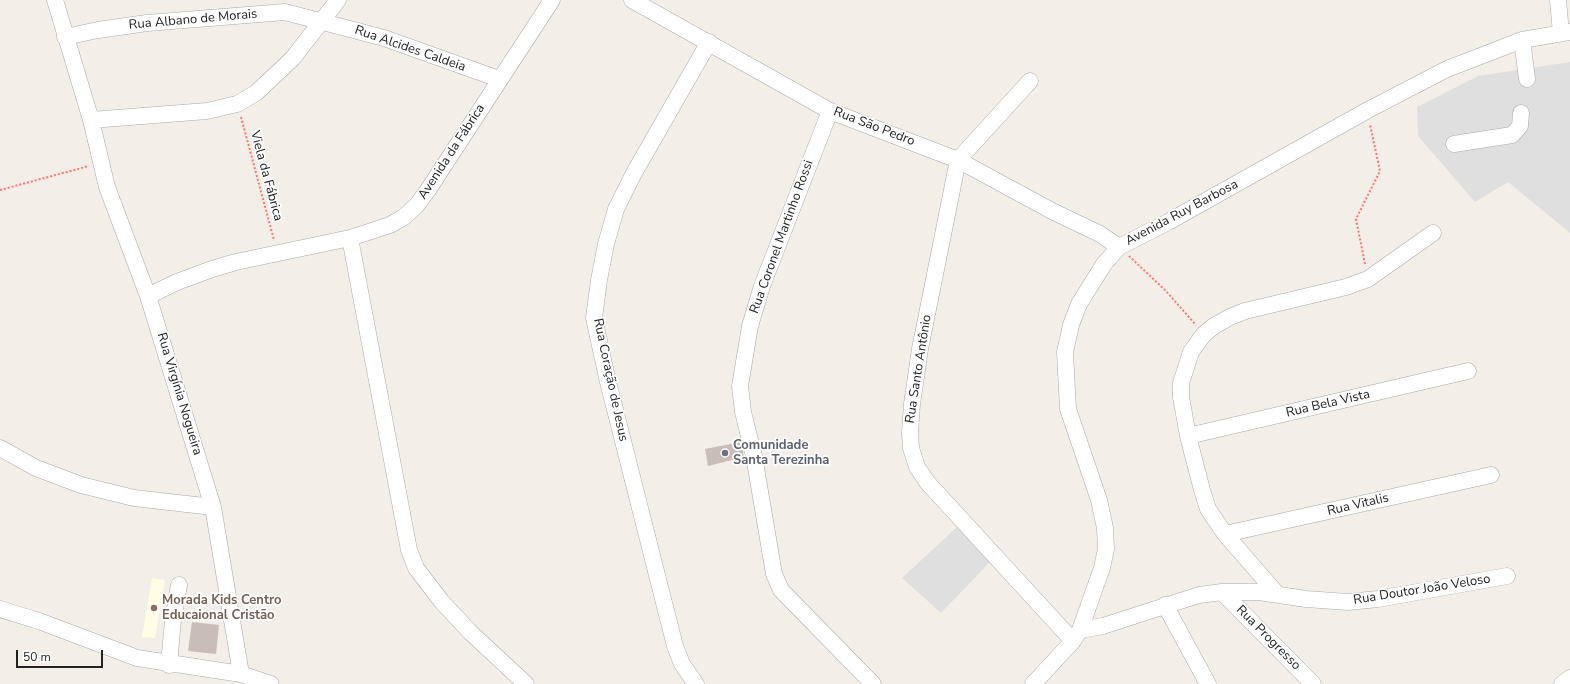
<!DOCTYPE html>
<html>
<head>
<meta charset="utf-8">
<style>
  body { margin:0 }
  #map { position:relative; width:1570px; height:684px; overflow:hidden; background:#f3efe8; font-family:"Nunito Sans",sans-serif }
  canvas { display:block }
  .scale { position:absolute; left:16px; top:650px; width:87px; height:18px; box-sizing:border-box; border:2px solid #222; border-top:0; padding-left:5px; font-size:12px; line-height:14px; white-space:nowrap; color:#222; -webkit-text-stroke:3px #fff; paint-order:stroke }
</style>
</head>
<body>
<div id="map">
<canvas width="1570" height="684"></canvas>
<div class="scale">50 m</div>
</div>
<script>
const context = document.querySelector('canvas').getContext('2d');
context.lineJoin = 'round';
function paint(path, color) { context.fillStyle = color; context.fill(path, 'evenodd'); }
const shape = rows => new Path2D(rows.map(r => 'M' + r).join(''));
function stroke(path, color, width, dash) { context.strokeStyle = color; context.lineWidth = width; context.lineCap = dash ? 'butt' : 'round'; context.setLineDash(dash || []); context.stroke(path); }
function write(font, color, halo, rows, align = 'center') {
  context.font = font + ' "Nunito Sans",sans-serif'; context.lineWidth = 3.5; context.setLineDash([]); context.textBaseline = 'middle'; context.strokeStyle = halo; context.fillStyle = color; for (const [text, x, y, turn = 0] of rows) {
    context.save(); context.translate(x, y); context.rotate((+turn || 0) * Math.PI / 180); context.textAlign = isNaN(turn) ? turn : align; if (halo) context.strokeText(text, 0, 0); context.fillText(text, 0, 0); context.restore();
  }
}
const residential = shape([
  [1570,62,1570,233,1508,182,1475,202,1418,136,1417,107,1478,76],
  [957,527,991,561,941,613,902,578]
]);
const education = shape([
  [152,578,165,580,155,638,142,637]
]);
const building = shape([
  [741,442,744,457,708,466,705,449],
  [192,622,219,625,216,654,188,651]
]);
const path = shape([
  [241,117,274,240],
  [0,190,89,166],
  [1129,256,1166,291,1196,325],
  [1365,264,1356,219,1380,171,1370,124]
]);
const minor = shape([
  [55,0,91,120,107,187,148,296,213,507,241,674],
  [632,0,830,111,958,160,1052,211,1100,234,1119,247],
  [1558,0,1561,33],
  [65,37,98,30,147,23,285,12,384,38,499,79],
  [1522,40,1527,79],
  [1030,81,958,160,920,349,912,404,910,433,911,448,917,467,927,482,1073,641],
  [830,111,762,286,750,326,740,386,743,412,754,456,774,574,781,590,873,684],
  [91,120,207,111,237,104,256,93,293,58,338,0],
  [1454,144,1512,135,1520,126,1521,113],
  [350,238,409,550,416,568,442,602,471,633,526,684],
  [148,296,177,282,212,269,236,262,350,238,390,225,404,217,417,205,428,190,552,0],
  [1188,436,1468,371],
  [0,448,36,468,81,485,134,498,213,507],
  [1225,534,1491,475],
  [1222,592,1313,684],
  [1278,595,1225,534,1208,509,1202,490,1188,436,1181,397,1181,383,1191,352,1204,334,1214,326,1230,317,1245,311,1346,287,1368,279,1433,233],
  [1165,605,1208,684],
  [0,609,39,621,137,658,241,674,271,684],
  [1080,630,1103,626,1199,595,1222,592,1259,592,1306,599,1348,602,1378,599,1507,576],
  [169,665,173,620,179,585],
  [696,684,682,664,675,646,608,382,594,318,599,280,606,244,616,209,634,173,709,42],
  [1033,684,1073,641,1080,630,1102,568,1106,549,1105,528,1099,500,1068,409,1065,352,1071,325,1079,304,1104,264,1119,247,1168,222,1368,110,1447,69,1522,40,1570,32],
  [1562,684,1570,678]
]);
const markers = [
  [725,453,4,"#6b7280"],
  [154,608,4,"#8d6e63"]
];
const streetNames = [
  ["Rua Albano de Morais",193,20,-5],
  ["Rua Alcides Caldeia",410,49,19],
  ["Rua São Pedro",874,127,21],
  ["Avenida da Fábrica",452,152,-57],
  ["Viela da Fábrica",266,176,75],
  ["Avenida Ruy Barbosa",1182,213,-28],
  ["Rua Coronel Martinho Rossi",782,237,-70],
  ["Rua Santo Antônio",919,369,-81],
  ["Rua Coração de Jesus",610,380,78],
  ["Rua Virgínia Nogueira",179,394,73],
  ["Rua Bela Vista",1328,404,-13],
  ["Rua Vitalis",1358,505,-13],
  ["Rua Doutor João Veloso",1422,590,-9],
  ["Rua Progresso",1268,638,45]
];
const worshipNames = [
  ["Comunidade",733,446],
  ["Santa Terezinha",733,461]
];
const educationNames = [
  ["Morada Kids Centro",162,601],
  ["Educaional Cristão",162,616]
];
paint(residential, '#e0dfdf');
paint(education, '#fffee5');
paint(building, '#c8beb7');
stroke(minor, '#a9a9a9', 17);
stroke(path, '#ff746d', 2, [2, 2]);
stroke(minor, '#fff', 16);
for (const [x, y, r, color] of markers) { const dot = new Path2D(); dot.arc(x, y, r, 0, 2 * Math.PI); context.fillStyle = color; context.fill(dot); stroke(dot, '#fff', 1.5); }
write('13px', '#222', '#fff', streetNames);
write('bold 13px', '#5b616d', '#fff', worshipNames, 'left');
write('bold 13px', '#785e54', '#fff', educationNames, 'left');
</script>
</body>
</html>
